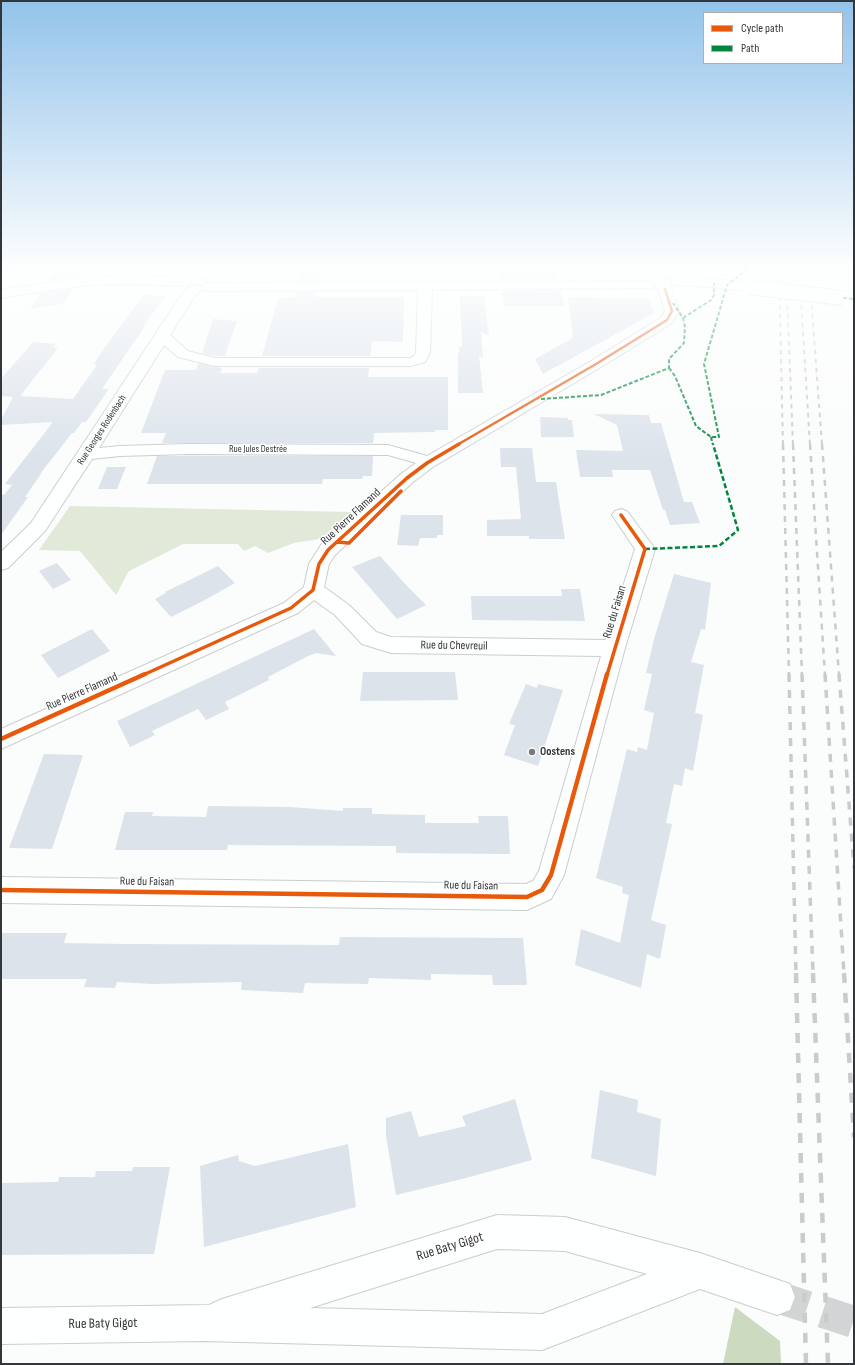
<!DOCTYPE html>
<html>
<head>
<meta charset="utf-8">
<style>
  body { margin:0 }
  #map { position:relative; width:855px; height:1365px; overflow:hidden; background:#fbfcfc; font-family:"Sofia Sans Condensed",sans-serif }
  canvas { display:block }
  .frame { position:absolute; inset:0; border:2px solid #33363a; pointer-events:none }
  .legend { position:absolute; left:703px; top:12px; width:140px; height:52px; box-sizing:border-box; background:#fff; border:1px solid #adafb0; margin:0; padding:5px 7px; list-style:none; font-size:12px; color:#33363a }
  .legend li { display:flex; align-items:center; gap:8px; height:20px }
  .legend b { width:20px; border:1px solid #adafb0 }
</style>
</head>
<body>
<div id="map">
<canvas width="855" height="1365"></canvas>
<div class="frame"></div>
<ul class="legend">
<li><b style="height:5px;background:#e8590c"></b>Cycle path</li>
<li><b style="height:5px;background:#00873e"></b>Path</li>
</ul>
</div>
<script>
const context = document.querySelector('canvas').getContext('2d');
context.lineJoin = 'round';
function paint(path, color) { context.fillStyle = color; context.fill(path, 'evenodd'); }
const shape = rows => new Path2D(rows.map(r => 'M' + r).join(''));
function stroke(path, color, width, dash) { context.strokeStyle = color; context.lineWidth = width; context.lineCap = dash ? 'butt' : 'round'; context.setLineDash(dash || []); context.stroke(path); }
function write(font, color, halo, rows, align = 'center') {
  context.font = font + ' "Sofia Sans Condensed",sans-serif'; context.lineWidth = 3; context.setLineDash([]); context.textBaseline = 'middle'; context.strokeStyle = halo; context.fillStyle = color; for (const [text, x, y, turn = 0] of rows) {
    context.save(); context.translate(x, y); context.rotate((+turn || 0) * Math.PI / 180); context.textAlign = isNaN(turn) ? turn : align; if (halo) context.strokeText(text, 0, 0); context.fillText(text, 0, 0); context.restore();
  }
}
const green = shape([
  [70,506,351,512,349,517,331,532,319,539,294,543,268,553,255,546,244,551,238,544,183,544,129,571,116,595,80,551,39,550]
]);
const forest = shape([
  [735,1307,780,1341,781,1364,723,1364]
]);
const building = shape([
  [56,269,86,269,81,276,48,281],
  [301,269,320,269,318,281,299,281],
  [500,269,554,269,557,280,501,280],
  [73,289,63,304,30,309,40,294],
  [560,290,565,306,504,306,502,291],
  [297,292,315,292,315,297,404,297,403,342,372,341,370,356,262,356,278,298,296,297],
  [143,295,166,296,143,326,145,326,102,389,109,389,86,422,82,422,74,433,72,433,40,474,41,474,25,497,28,497,1,535,1,494,4,495,12,485,5,484,53,422,1,425,1,420,13,397,1,396,1,379,33,342,56,344,53,348,58,348,20,396,73,399,97,365,94,364,103,350],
  [460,296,484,296,489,336,481,332,483,358,479,355,483,393,458,393,458,353,459,353,459,347,462,347],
  [568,297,649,299,654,313,543,374,535,359,573,338],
  [213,319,237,321,225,356,215,356,202,353],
  [198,363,222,368,220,373,257,373,259,368,369,368,368,377,448,377,448,430,435,430,435,432,374,433,373,443,162,443,166,433,141,433,165,370,196,370],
  [594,414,649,415,651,423,661,423,684,502,692,502,700,523,670,525,665,510,663,510,650,470,612,470,613,477,580,477,576,450,623,451,617,425],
  [540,417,568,418,568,420,572,420,574,437,541,437],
  [500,448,532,448,536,482,556,482,565,539,529,539,529,536,487,536,487,520,521,519,516,467,501,467],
  [157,456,373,456,372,476,363,476,362,479,323,479,322,484,147,484],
  [107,467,126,467,117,489,98,489],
  [401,515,443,515,443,535,437,535,437,538,420,538,418,546,397,545],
  [380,556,407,586,426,605,397,619,352,567],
  [57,563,71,580,53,589,39,571],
  [218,566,235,583,203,601,171,617,155,599,166,593,165,592],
  [674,574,711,583,705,630,701,629,691,662,704,665,695,713,703,715,693,771,685,768,682,786,674,784,666,823,672,824,651,920,666,925,660,959,647,954,641,988,575,965,581,929,620,943,629,895,622,893,623,887,596,878,627,749,637,752,638,747,647,750,654,713,644,710,652,674,646,673,654,639],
  [561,589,580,589,585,621,472,620,471,596,562,596],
  [92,629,110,651,58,678,41,655],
  [314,629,336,656,316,653,308,656,268,677,269,680,225,702,229,709,206,720,198,709,152,731,155,735,130,747,117,721],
  [363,672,455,672,458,700,360,701],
  [526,684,537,688,538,684,563,690,538,766,504,755,515,725,509,724],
  [44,754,83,755,52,849,9,848],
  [208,806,290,807,343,811,343,808,372,808,372,814,425,815,425,823,479,823,478,816,508,816,510,854,396,853,396,846,228,845,227,850,115,850,125,812,153,812,152,816,206,817],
  [1,933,67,933,64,943,127,944,339,945,340,937,523,938,527,985,493,985,492,975,431,974,431,980,369,978,368,984,305,983,303,993,241,990,242,982,152,984,117,982,115,988,84,987,87,979,1,979],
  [600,1090,638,1100,637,1112,661,1119,656,1176,591,1158],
  [515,1099,532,1160,462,1179,396,1195,386,1136,386,1118,411,1111,419,1137,466,1126,462,1116],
  [348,1144,356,1207,204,1247,200,1166,238,1155,239,1161,255,1166],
  [133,1167,170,1167,154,1254,1,1255,1,1183,58,1182,59,1177,95,1177,96,1171,132,1171]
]);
const minorTunnel = shape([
  [777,1297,854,1322]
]);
const minor = shape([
  [198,269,210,269,207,279,197,279,196,276,198,269],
  [660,269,672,269,670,279,660,279,659,276,660,269],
  [132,276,184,278,189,279,191,282,189,285,184,286,132,284,88,285,1,298,1,290,88,277,132,276],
  [678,278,714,279,748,283,753,284,755,287,753,290,748,291,714,287,673,285,671,282,673,279,678,278],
  [648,281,653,282,655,285,653,288,432,290,430,352,425,362,411,366,215,366,178,357,164,345,99,448,120,446,188,444,388,445,427,456,591,361,662,317,665,311,658,289,660,286,665,285,670,286,679,311,672,323,601,367,433,467,413,482,335,555,329,564,324,587,349,605,376,632,391,637,606,640,635,549,612,515,615,511,621,509,627,511,655,549,625,648,564,875,551,899,527,910,1,903,1,877,526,884,533,881,539,871,601,656,391,653,362,644,335,615,314,600,298,613,1,749,1,729,284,603,304,587,309,564,321,545,401,474,416,463,413,462,388,455,188,454,120,456,92,459,45,531,8,568,1,570,1,552,31,523,182,294,190,286,195,285,200,286,202,289,194,297,170,335,188,351,215,358,410,358,414,356,416,352,418,290,208,291,203,290,201,287,203,284,208,283,648,281],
  [497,1215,565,1217,700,1253,790,1284,795,1297,790,1310,777,1315,700,1289,542,1350,205,1341,1,1344,1,1308,209,1305,222,1299,497,1215],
  [497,1249,565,1251,647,1274,542,1314,310,1308,497,1249]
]);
const railFar3 = shape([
  [779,269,783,445],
  [786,269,793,445],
  [799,269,810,445],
  [809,269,822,445]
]);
const railFar2 = shape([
  [783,444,789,675],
  [793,444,802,675],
  [810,444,825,675],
  [822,444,839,675]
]);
const railFar1 = shape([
  [789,674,796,974],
  [802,674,813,974],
  [825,674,844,974],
  [839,674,854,868]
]);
const rail = shape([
  [796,973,806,1364],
  [813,973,828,1364],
  [844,973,854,1137]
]);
const minorBridge = shape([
  [748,287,843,298]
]);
const quietFar1 = shape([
  [843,298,854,299],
  [683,318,711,300,714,295,714,283],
  [669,368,675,376,696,426,711,437,719,437,704,364,727,285,748,269],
  [541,399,601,395,669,368,669,359,684,343,685,327,683,318,673,303],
  [711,437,713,445]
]);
const quiet = shape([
  [645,549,719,546,738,530,713,444]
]);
const cyclewayFar2 = shape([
  [457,445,596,364,667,320,672,311,665,289]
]);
const cyclewayFar1 = shape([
  [337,542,349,543,401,491],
  [143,675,291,608,313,590,319,564,328,550,407,478,427,463,459,444],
  [607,675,645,549,621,515]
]);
const cycleway = shape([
  [1,739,145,674],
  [1,890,527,897,542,890,551,875,607,674]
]);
const markers = [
  [532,752,4,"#797b7e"]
];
const farStreetnames = [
  ["Rue Georges Rodenbach",102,430,-57],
  ["Rue Jules Destrée",258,449]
];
const streetNames = [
  ["Rue Pierre Flamand",351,517,-43],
  ["Rue du Faisan",615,612,-73],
  ["Rue du Chevreuil",454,646,1],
  ["Rue Pierre Flamand",82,692,-24],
  ["Rue du Faisan",147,882,1],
  ["Rue du Faisan",471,886,1]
];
const poiNames = [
  ["Oostens",540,752]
];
const nearStreetnames = [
  ["Rue Baty Gigot",450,1247,-17],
  ["Rue Baty Gigot",103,1324,-1]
];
paint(green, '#e1ead9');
paint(forest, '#ccdac0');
paint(building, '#dce3eb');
stroke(minorTunnel, '#d3d4d5', 32, [32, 16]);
stroke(minor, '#cbcdce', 2);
paint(minor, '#feffff');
stroke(railFar3, '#cbcbcb', 2, [4.5, 4.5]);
stroke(railFar2, '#cbcbcb', 2.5, [6, 6]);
stroke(railFar1, '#cbcbcb', 3.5, [8, 8]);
stroke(rail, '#cbcbcb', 4.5, [10, 10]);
stroke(minorBridge, '#cbcdce', 16, []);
stroke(minorBridge, '#feffff', 14);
stroke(quietFar1, '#00873e', 2, [4, 2]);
stroke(quiet, '#00873e', 2.5, [5, 2.5]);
stroke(cyclewayFar2, '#e8590c', 2.5);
stroke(cyclewayFar1, '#e8590c', 3.5);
stroke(cycleway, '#e8590c', 4.5);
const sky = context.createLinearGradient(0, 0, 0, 460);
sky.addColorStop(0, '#93c3eb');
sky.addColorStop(0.58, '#fdfefe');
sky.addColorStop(1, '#fdfefe00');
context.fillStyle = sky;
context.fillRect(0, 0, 855, 460);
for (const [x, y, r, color] of markers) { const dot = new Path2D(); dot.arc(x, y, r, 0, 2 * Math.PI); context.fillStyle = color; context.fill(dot); stroke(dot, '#fff', 1.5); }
write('10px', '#33363a', '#fff', farStreetnames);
write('12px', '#33363a', '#fff', streetNames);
write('bold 12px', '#33363a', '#fff', poiNames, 'left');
write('14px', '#33363a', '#fff', nearStreetnames);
</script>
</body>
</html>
